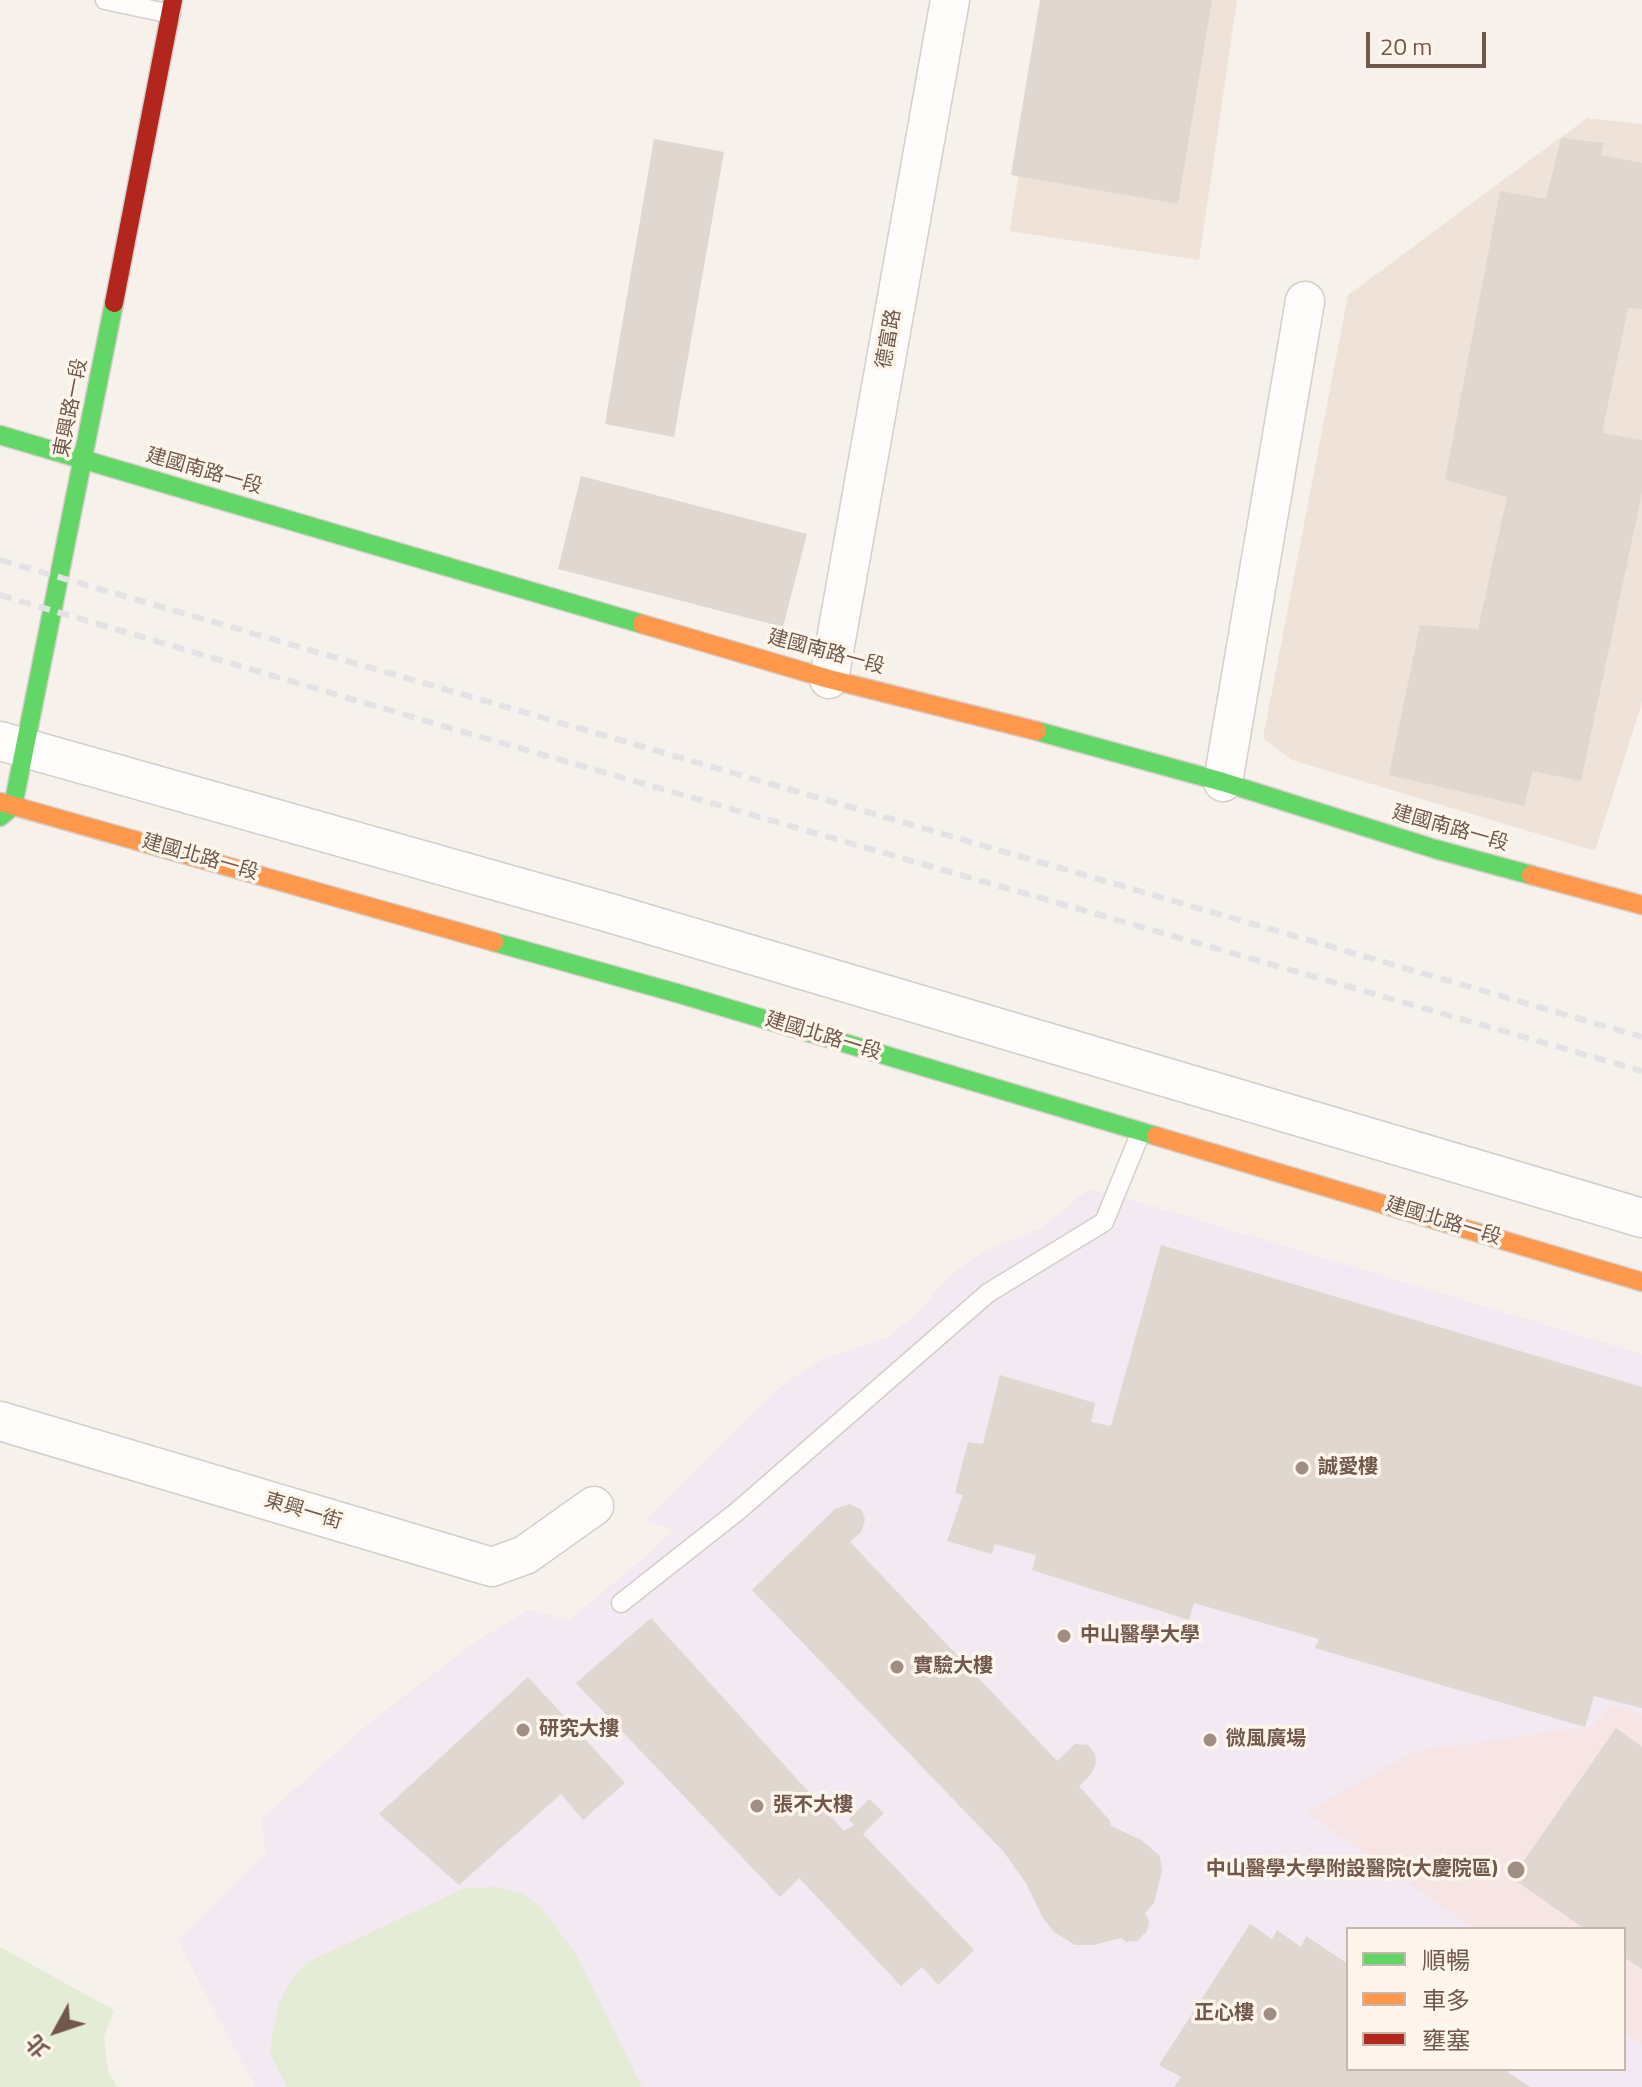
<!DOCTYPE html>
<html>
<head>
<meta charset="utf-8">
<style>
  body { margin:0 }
  #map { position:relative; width:1642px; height:2087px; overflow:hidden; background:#f6f1eb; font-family:"Titillium Web","Noto Sans TC",sans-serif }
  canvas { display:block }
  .legend { position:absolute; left:1346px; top:1927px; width:280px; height:144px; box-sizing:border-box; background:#fef6ec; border:2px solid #c6b7ac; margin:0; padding:10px 14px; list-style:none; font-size:24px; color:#72584c }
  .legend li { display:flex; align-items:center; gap:16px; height:40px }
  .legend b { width:40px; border:2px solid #c6b7ac }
  .north { position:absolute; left:16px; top:1991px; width:80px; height:80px; -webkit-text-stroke:6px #fef6ec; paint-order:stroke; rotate:230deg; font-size:22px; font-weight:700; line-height:32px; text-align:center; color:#72584c }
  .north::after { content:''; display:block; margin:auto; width:28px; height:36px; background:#72584c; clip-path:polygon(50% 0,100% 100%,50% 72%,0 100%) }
  .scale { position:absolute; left:1366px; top:32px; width:120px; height:36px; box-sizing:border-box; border:4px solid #72584c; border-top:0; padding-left:10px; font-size:24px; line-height:28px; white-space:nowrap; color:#72584c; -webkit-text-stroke:6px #fef6ec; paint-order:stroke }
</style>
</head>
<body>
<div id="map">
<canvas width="1642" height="2087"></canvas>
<ul class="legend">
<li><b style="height:10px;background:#63d668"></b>順暢</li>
<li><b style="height:10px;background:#ff974d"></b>車多</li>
<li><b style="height:10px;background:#b3261e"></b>壅塞</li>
</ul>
<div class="north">北</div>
<div class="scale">20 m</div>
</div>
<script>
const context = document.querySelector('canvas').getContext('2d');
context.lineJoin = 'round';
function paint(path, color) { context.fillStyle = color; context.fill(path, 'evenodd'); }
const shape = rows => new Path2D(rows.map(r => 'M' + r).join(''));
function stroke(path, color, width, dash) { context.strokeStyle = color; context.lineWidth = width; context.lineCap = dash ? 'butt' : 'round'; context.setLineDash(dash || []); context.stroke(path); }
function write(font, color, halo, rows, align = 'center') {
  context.font = font + ' "Titillium Web","Noto Sans TC",sans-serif'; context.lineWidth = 7; context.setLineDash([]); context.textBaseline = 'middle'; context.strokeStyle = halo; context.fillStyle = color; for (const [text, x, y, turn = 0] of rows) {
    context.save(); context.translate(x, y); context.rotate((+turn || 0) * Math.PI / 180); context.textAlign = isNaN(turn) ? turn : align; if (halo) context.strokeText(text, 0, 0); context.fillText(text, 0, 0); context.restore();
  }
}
const residential = shape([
  [1044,0,1237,0,1199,260,1010,231],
  [1587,118,1642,124,1642,702,1595,851,1292,760,1263,738,1348,295]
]);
const education = shape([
  [1087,1190,1109,1193,1642,1354,1642,1714,1611,1706,1592,1726,1415,1751,1307,1812,1475,1929,1348,1929,1348,2069,1624,2069,1624,2033,1642,2045,1642,2087,255,2087,178,1941,266,1853,261,1819,373,1720,478,1640,530,1609,568,1621,658,1546,673,1530,645,1521,748,1417,789,1380,823,1359,888,1337,921,1310,939,1287,961,1267,986,1251,1043,1227]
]);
const medical = shape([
  [1611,1706,1642,1714,1642,2045,1624,2033,1624,1929,1475,1929,1306,1812,1415,1751,1592,1726]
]);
const green = shape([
  [494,1887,523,1894,540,1907,558,1930,577,1956,642,2087,287,2087,270,2054,273,2032,279,2003,293,1977,306,1963,465,1888],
  [0,1947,114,2010,104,2037,108,2071,117,2087,0,2087]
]);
const building = shape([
  [1040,0,1212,0,1178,204,1011,175],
  [1561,138,1604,143,1601,155,1642,163,1642,309,1628,308,1602,433,1642,440,1642,493,1581,781,1533,771,1524,806,1389,775,1420,625,1478,629,1507,497,1445,480,1500,191,1546,199],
  [654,139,724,152,674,437,605,424],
  [581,476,807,534,783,627,558,569],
  [1161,1245,1642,1387,1642,1708,1594,1696,1585,1727,1315,1648,1319,1639,1194,1603,1189,1620,1032,1570,1036,1555,995,1544,992,1554,947,1541,963,1495,955,1493,968,1442,983,1444,1000,1375,1095,1403,1091,1422,1111,1426],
  [849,1504,862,1510,865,1520,861,1532,850,1542,1057,1761,1075,1744,1088,1745,1095,1754,1096,1763,1091,1774,1079,1786,1110,1821,1111,1826,1141,1840,1160,1856,1162,1871,1154,1903,1145,1913,1149,1922,1147,1931,1137,1941,1126,1942,1121,1938,1093,1945,1075,1945,1054,1932,1043,1918,1026,1883,1003,1851,752,1590,835,1509],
  [651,1618,844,1831,854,1825,849,1819,869,1799,884,1813,863,1834,974,1950,938,1985,922,1967,901,1986,799,1878,780,1897,576,1683],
  [528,1677,625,1783,583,1820,561,1794,459,1885,379,1814],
  [1616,1728,1642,1747,1642,1969,1624,1957,1624,1929,1585,1929,1512,1878],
  [1250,1924,1272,1939,1277,1930,1301,1947,1306,1936,1348,1964,1348,2069,1503,2069,1530,2087,1174,2087,1181,2077,1159,2065]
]);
const lane = shape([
  [105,0,171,14],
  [621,1603,739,1510,988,1293,1104,1222,1141,1132]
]);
const street = shape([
  [829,679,950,0],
  [0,741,610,913,1642,1218],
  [1223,782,1305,301],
  [0,1421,492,1567,525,1555,594,1506]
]);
const fast = shape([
  [0,435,642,624],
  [1037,731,1223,782,1435,849,1531,875],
  [0,817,13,806,114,303],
  [494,942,680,994,1156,1136]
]);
const slow = shape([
  [642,624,829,679,1037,731],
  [0,802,494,942],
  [1531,875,1642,905],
  [1156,1136,1642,1282]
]);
const jam = shape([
  [114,303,173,0]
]);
const rail = shape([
  [0,560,1642,1037],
  [0,595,436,724,1642,1071]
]);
const markers = [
  [1302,1468,8,"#a08e84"],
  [1064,1636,8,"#a08e84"],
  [897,1667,8,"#a08e84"],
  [523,1730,8,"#a08e84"],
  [1210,1740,8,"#a08e84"],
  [757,1806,8,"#a08e84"],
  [1516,1870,10,"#a08e84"],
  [1270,2014,8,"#a08e84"]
];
const streetNames = [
  ["德富路",890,339,-80],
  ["東興路一段",72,408,-79],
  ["建國南路一段",204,472,16],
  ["建國南路一段",826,653,15],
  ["建國南路一段",1450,829,16],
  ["建國北路一段",200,858,16],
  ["建國北路一段",823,1037,17],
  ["建國北路一段",1443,1222,17],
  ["東興一街",303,1512,17]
];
const poiNames = [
  ["誠愛樓",1318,1468],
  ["中山醫學大學",1080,1636],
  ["實驗大樓",913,1667],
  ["研究大摟",539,1730],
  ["微風廣場",1226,1740],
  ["張不大樓",773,1806],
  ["中山醫學大學附設醫院(大慶院區)",1498,1870,"right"],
  ["正心樓",1254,2014,"right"]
];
paint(residential, '#efe3d9');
paint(education, '#f2e9f2');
paint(medical, '#f7e4e4');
paint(green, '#e4ecd6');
paint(building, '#dfd7d0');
stroke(lane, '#d5cec9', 21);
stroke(street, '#d5cec9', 41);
stroke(fast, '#d5cdc7', 21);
stroke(slow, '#d5cdc7', 21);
stroke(jam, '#d5cdc7', 21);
stroke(lane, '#fefdfc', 18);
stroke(street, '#fefdfc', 38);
stroke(fast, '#63d668', 18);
stroke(slow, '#ff974d', 18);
stroke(jam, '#b3261e', 18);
stroke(rail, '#e4e2e4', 6, [12, 8]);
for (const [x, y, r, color] of markers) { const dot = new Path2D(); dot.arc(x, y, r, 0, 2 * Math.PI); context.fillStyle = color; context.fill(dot); stroke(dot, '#fef6ec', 3); }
write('20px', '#72584c', '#fef6ec', streetNames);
write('bold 20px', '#72584c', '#fef6ec', poiNames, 'left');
</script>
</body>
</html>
